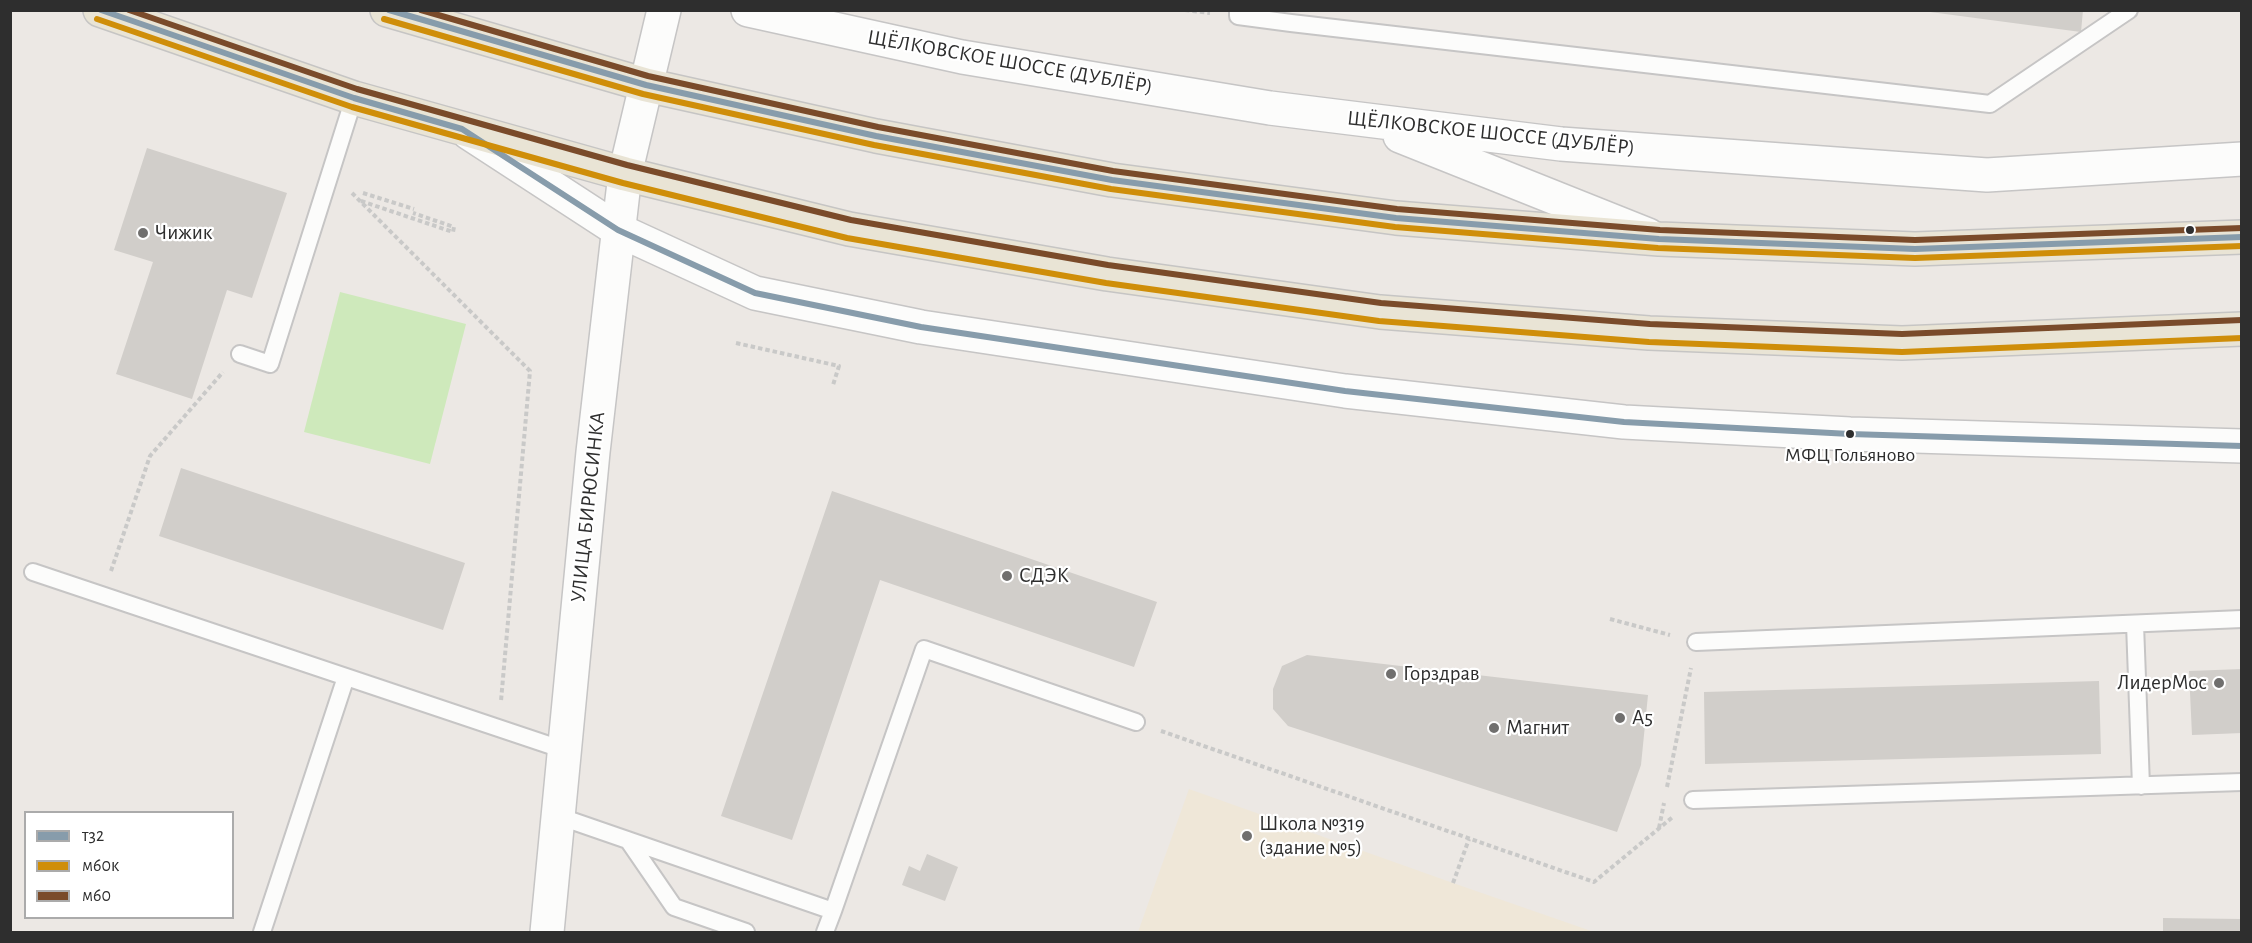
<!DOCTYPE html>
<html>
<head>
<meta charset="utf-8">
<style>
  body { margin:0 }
  #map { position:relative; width:2252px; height:943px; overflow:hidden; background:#ece8e4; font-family:"Alegreya Sans",sans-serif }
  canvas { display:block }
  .frame { position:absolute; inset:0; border:12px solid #2e2e2e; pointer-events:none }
  .legend { position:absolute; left:24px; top:811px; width:210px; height:108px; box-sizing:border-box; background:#fff; border:2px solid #ababab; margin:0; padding:8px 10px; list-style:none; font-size:18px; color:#2e2e2e }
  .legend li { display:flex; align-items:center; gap:12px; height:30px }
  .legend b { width:30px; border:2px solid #ababab }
</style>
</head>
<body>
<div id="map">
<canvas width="2252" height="943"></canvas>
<div class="frame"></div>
<ul class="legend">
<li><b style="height:8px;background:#879cab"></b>т32</li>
<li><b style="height:8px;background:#cf8e09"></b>м60к</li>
<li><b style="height:8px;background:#7a4b2a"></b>м60</li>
</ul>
</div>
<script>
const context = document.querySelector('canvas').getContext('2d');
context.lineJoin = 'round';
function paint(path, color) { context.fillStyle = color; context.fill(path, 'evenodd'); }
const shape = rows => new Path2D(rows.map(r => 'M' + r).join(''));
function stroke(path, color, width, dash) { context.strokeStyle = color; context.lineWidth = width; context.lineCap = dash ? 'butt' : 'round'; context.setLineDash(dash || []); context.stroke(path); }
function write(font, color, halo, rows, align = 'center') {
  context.font = font + ' "Alegreya Sans",sans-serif'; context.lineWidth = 4.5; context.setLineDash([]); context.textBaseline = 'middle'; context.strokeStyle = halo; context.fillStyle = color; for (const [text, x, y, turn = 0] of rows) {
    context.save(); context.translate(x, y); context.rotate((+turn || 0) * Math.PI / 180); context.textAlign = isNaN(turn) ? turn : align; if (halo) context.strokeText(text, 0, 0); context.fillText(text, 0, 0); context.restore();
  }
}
const education = shape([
  [1189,789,1453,883,1594,932,1138,932]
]);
const green = shape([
  [340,292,466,324,430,464,304,432]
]);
const building = shape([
  [1915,10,2083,10,2081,32],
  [147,148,287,193,252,298,227,290,192,399,116,374,153,262,114,250],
  [181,468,465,563,443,630,159,536],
  [832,491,1157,602,1134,667,880,580,792,840,721,816],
  [1307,655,1648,695,1641,765,1617,832,1288,726,1273,709,1273,689,1282,666],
  [2242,669,2242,733,2192,735,2189,671],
  [2099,681,2101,754,1705,764,1704,692],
  [927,854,958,867,945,901,902,885,909,866,920,871],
  [2163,918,2242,919,2242,932,2163,932]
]);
const path = shape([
  [531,10,534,10],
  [1185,10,1210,13],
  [352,193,530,371,501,701],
  [363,193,414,209],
  [361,201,453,232,454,227,413,213],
  [736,343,839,366,833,385],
  [111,571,150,456,223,372],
  [1610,619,1670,635],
  [1161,731,1594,882,1674,816],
  [1667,787,1691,668],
  [1659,828,1664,803],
  [1453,883,1469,839]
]);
const service = shape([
  [1238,10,1238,16,1291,23,1990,104,2129,10],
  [240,354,270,364,354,98],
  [33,572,564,750],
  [2135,624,2141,786],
  [1696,642,2242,619],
  [1693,800,2242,782],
  [558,816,833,911,924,649,1136,722],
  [628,840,674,907,746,932],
  [262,932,346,677],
  [825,932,833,911]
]);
const tertiary = shape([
  [748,10,962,57,1270,108,1561,144,1987,175,2242,159],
  [469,133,618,230,755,293,921,327,1345,391,1624,422,1850,434,2242,446],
  [1400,136,1648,235],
  [625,174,664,10]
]);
const secondary = shape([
  [547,932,593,452,625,174]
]);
const primary = shape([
  [100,10,354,98,625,174,849,229,1107,274,1380,312,1649,333,1902,343,2242,329],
  [387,10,646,85,876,136,1112,180,1396,218,1659,239,1915,249,2242,237]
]);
const bus1 = shape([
  [101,10,354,98,462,129,618,230,755,293,921,327,1345,391,1624,422,1850,434,2242,446],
  [389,10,646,85,876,136,1112,180,1396,218,1659,239,1915,249,2242,237]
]);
const bus2 = shape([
  [97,19,352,107,623,183,847,238,1106,283,1379,321,1649,342,1902,352,2242,338],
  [384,19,643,94,874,145,1111,189,1395,227,1658,248,1915,258,2242,246]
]);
const bus3 = shape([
  [129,10,357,89,627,165,851,220,1108,265,1381,303,1650,324,1902,334,2242,320],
  [421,10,648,76,878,127,1113,171,1397,209,1660,230,1915,240,2242,228]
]);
const markers = [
  [2190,230,5,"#2e2e2e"],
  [143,233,6,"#706f6e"],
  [1850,434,5,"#2e2e2e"],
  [1007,576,6,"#706f6e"],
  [1391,674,6,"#706f6e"],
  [2219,683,6,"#706f6e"],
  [1620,718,6,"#706f6e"],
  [1494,728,6,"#706f6e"],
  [1247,836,6,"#706f6e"]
];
const busNames = [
  ["МФЦ Гольяново",1850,455]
];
const streetNames = [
  ["ЩЁЛКОВСКОЕ ШОССЕ (ДУБЛЁР)",1010,62,10],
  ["ЩЁЛКОВСКОЕ ШОССЕ (ДУБЛЁР)",1491,133,6],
  ["УЛИЦА БИРЮСИНКА",588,507,-84]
];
const poiNames = [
  ["Чижик",155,233],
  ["СДЭК",1019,576],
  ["Горздрав",1403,674],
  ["ЛидерМос",2207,683,"right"],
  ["А5",1632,718],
  ["Магнит",1506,728],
  ["Школа №319",1259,824],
  ["(здание №5)",1259,848]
];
paint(education, '#efe7d8');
paint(green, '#cee9bb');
paint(building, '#d1ceca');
stroke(service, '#c6c5c5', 20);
stroke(tertiary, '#c6c5c5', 36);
stroke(secondary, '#c6c5c5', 36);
stroke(primary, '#c6c5c4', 36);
stroke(path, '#c9c9c8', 4, [4.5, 3]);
stroke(service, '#fcfcfb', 16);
stroke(tertiary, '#fcfcfb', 33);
stroke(secondary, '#fcfcfb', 33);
stroke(primary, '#e9e4d5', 33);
stroke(bus1, '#879cab', 6);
stroke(bus2, '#cf8e09', 6);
stroke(bus3, '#7a4b2a', 6);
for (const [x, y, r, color] of markers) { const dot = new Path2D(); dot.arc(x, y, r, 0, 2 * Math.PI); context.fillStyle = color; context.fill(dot); stroke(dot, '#fff', 2); }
write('20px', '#2e2e2e', '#fff', busNames);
write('21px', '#2e2e2e', '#fff', streetNames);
write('21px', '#2e2e2e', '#fff', poiNames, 'left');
</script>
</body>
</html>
